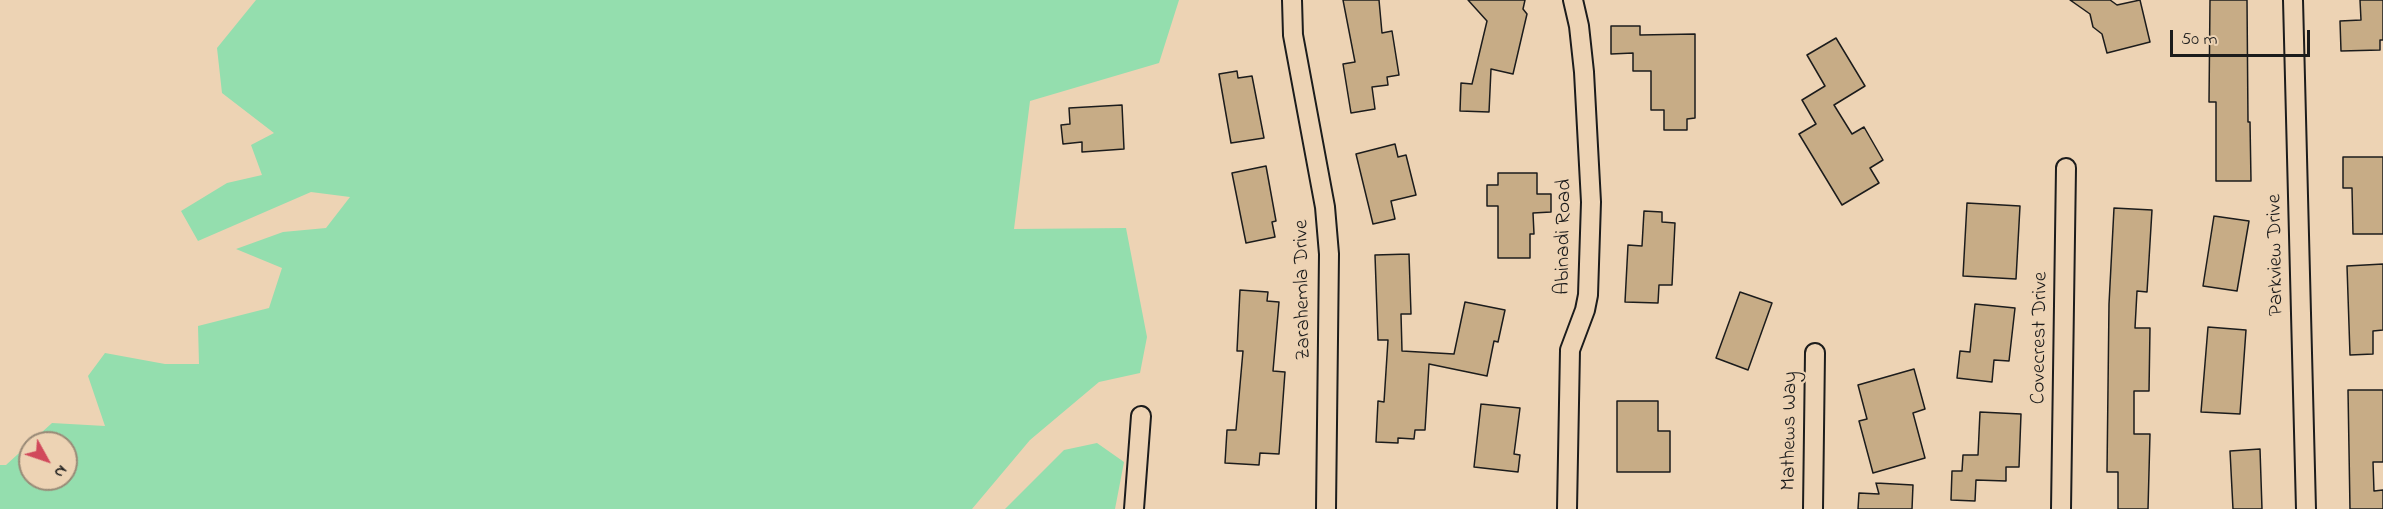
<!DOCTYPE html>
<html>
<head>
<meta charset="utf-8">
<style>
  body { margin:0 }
  #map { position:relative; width:2383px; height:509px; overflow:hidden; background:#edd3b4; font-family:"Indie Flower",sans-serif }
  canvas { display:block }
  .north { position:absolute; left:18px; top:431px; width:60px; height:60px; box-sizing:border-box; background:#edd3b4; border:2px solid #998a77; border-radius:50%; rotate:130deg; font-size:16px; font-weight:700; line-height:24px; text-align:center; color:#1c1c1c }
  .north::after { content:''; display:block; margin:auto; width:21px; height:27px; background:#d1495b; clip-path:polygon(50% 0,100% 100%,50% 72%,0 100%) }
  .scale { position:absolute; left:2170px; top:30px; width:140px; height:27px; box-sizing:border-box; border:3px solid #1c1c1c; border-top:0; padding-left:8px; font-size:18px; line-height:21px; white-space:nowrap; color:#1c1c1c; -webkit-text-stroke:4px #edd3b4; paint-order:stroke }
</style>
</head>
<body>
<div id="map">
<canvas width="2383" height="509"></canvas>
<div class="north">N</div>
<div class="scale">50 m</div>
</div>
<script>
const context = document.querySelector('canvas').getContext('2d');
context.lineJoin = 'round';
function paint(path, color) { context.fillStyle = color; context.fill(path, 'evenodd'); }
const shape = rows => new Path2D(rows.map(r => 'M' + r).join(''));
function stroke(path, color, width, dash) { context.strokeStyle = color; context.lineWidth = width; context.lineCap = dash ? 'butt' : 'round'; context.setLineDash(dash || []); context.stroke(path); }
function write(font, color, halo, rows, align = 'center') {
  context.font = font + ' "Indie Flower",sans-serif'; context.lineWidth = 4.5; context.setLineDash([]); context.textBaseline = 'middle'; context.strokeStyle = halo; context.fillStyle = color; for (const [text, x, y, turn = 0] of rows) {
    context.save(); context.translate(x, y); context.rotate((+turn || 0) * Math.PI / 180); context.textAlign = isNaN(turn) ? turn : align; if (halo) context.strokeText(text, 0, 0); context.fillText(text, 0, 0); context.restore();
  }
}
const green = shape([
  [256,0,1179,0,1159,63,1030,101,1014,229,1126,228,1147,337,1140,373,1099,382,1030,440,972,509,0,509,0,465,6,465,30,443,30,479,66,479,66,443,30,443,52,423,105,426,88,376,105,353,165,364,199,364,198,326,269,308,282,268,236,249,283,232,326,228,350,197,311,192,198,241,181,211,227,183,262,175,251,145,274,133,222,93,217,48],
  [1097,443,1124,462,1115,509,1005,509,1064,450]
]);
const building = shape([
  [1343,0,1379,0,1382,33,1392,31,1399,75,1387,77,1388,85,1372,87,1375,109,1351,113,1343,64,1355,62,1343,0],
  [1468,0,1525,0,1523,9,1527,14,1513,74,1491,69,1489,112,1460,111,1461,83,1472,84,1487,21,1468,0],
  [2070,0,2110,0,2117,5,2140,0,2150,42,2107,53,2102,34,2093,27,2090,14,2070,0],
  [2210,0,2247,0,2248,122,2250,122,2251,181,2216,181,2216,102,2209,102,2210,0],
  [2360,0,2383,0,2383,40,2380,40,2380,50,2341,51,2340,21,2361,20,2360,0],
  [1611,26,1640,26,1640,35,1695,34,1695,118,1687,119,1687,130,1664,130,1664,110,1651,110,1651,71,1633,71,1633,53,1611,54,1611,26],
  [1836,38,1865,86,1834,105,1852,134,1864,127,1883,160,1870,168,1879,183,1842,205,1799,134,1816,124,1802,100,1825,86,1807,55,1836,38],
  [1237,71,1238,78,1252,76,1264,138,1231,143,1219,74,1237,71],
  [1122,105,1124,149,1082,152,1082,142,1063,144,1061,125,1070,124,1069,108,1122,105],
  [1395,144,1398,157,1406,155,1416,195,1391,201,1395,219,1373,224,1356,154,1395,144],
  [2343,157,2383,157,2383,234,2353,234,2352,188,2343,188,2343,157],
  [1266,166,1276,221,1272,222,1275,237,1246,243,1232,173,1266,166],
  [1498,173,1537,173,1537,194,1551,194,1551,212,1533,213,1534,234,1530,234,1530,258,1498,258,1498,206,1487,206,1487,185,1498,185,1498,173],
  [1967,203,2020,206,2016,279,1963,276,1967,203],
  [2114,208,2152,210,2147,292,2137,291,2135,328,2150,328,2149,391,2134,391,2134,434,2150,434,2148,509,2118,509,2118,472,2107,472,2109,304,2114,208],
  [1644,211,1662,212,1662,222,1675,223,1672,285,1659,285,1658,303,1625,302,1628,245,1642,246,1644,211],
  [2214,216,2249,221,2237,291,2203,286,2214,216],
  [1409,254,1411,314,1401,314,1402,351,1454,354,1465,302,1505,310,1498,342,1494,341,1487,376,1429,364,1425,430,1415,430,1414,439,1398,438,1398,443,1376,442,1378,401,1384,402,1388,340,1378,340,1375,255,1409,254],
  [2383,264,2383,330,2373,331,2373,354,2350,355,2347,266,2383,264],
  [1240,290,1268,292,1267,301,1279,302,1273,371,1285,372,1279,454,1260,453,1259,465,1225,463,1227,430,1236,430,1243,351,1237,351,1240,290],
  [1740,292,1772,303,1748,370,1716,358,1740,292],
  [1975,304,2015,308,2009,361,1994,360,1992,382,1957,378,1960,351,1970,352,1975,304],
  [2208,327,2246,330,2240,414,2201,412,2208,327],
  [1914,369,1925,409,1913,413,1925,458,1873,473,1859,421,1867,419,1858,385,1914,369],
  [2348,390,2383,390,2383,462,2373,462,2374,491,2383,490,2383,509,2350,509,2348,390],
  [1617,401,1658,401,1658,431,1670,431,1670,472,1617,472,1617,401],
  [1481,404,1520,408,1514,454,1520,455,1518,472,1474,467,1481,404],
  [1980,412,2021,414,2019,467,2006,467,2006,481,1976,480,1975,501,1951,500,1952,471,1962,471,1963,455,1978,455,1980,412],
  [2260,449,2262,509,2233,509,2230,451,2260,449],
  [1876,483,1913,485,1912,509,1858,509,1859,493,1879,494,1876,483]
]);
const street = shape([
  [1292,0,1293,35,1325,207,1329,254,1326,509],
  [2293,0,2306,509],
  [1134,509,1141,416],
  [1567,509,1570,350,1585,310,1588,295,1591,202,1584,72,1579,26,1573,0],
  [1813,509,1815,353],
  [2061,509,2066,168]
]);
const streetNames = [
  ["Abinadi Road",1565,237,-89],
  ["Parkview Drive",2277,255,-91],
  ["Zarahemla Drive",1304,290,-91],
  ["Covecrest Drive",2041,338,-89],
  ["Mathews Way",1791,431,-89]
];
paint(green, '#94deae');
paint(building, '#c7ac86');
stroke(building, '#1c1c1c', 1.5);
stroke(street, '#1c1c1c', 22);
stroke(street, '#edd3b4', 18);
write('21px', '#1c1c1c', '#edd3b4', streetNames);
</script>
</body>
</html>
